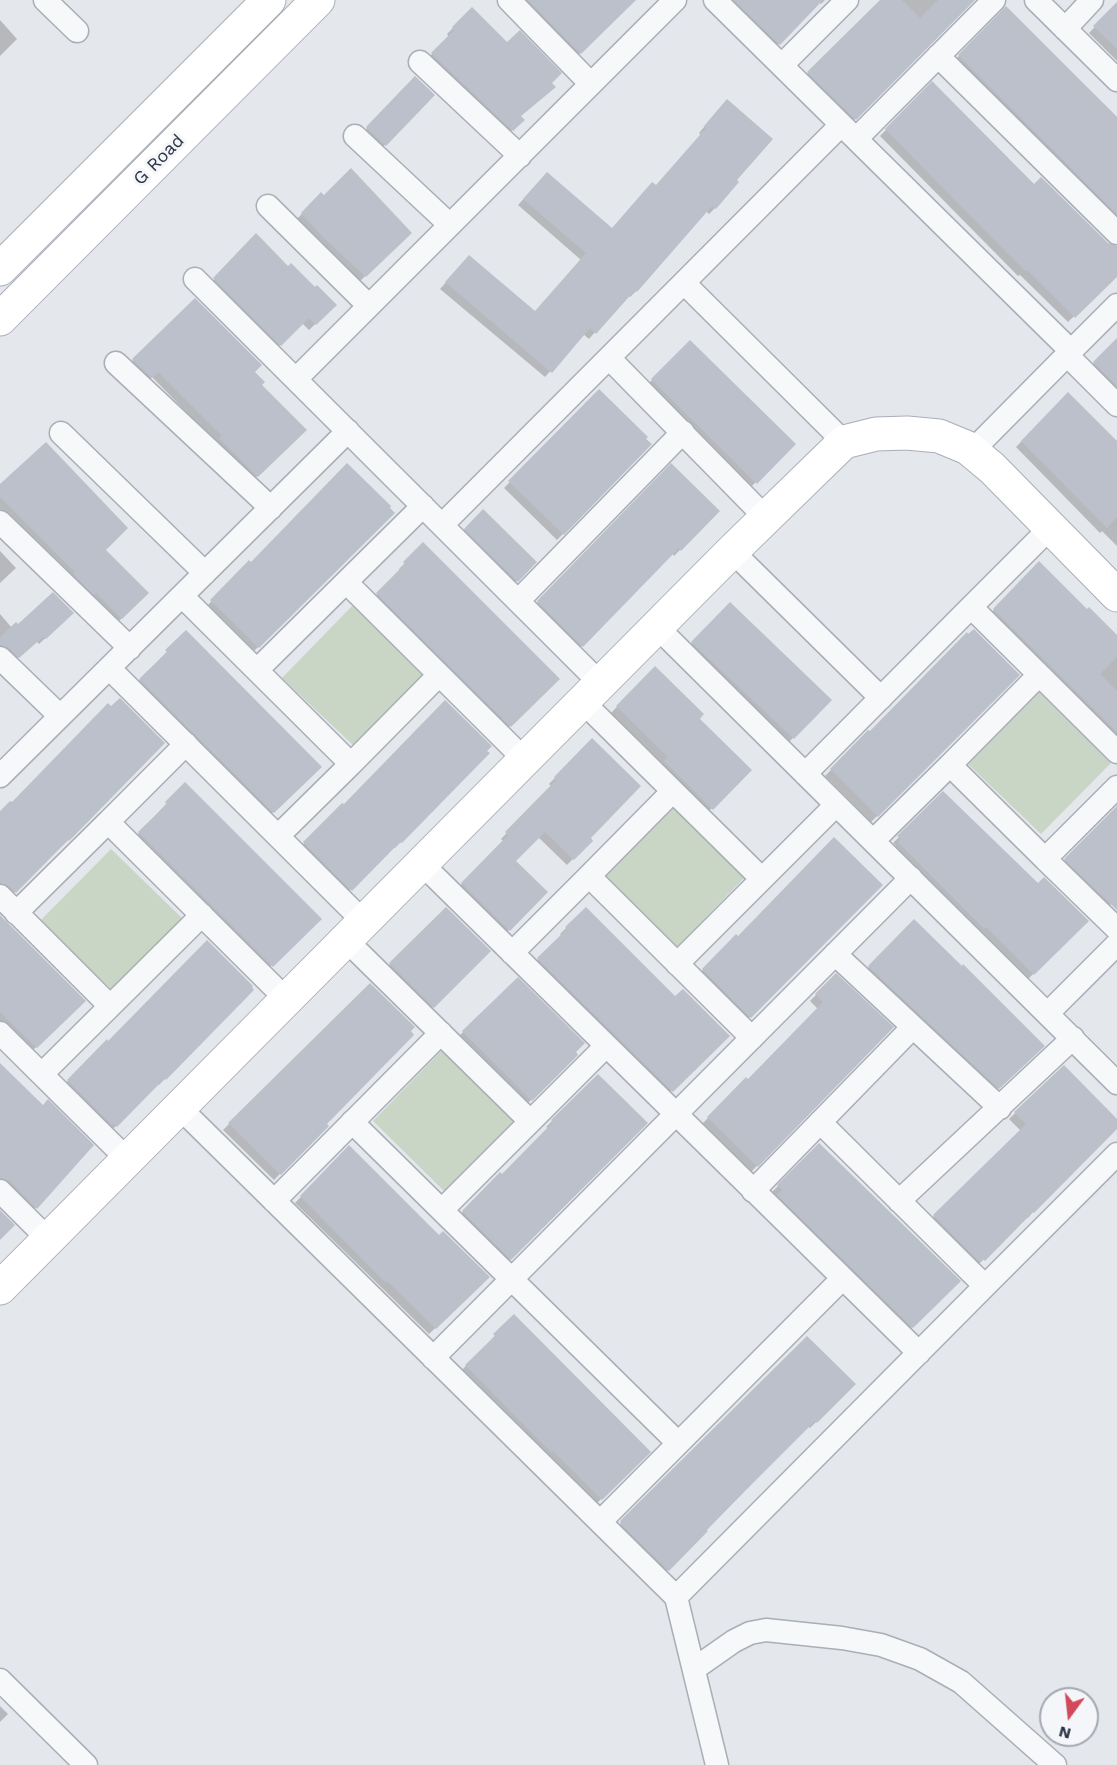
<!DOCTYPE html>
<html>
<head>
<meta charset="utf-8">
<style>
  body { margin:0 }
  #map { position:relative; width:1117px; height:1765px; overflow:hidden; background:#e4e7ec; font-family:"Work Sans",sans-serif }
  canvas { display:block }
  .north { position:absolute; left:1039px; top:1687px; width:60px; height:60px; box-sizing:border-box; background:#f4f6f9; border:2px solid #a4a8b1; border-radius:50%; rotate:195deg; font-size:16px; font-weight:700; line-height:24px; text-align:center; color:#2b3445 }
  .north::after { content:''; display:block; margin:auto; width:21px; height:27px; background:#d1495b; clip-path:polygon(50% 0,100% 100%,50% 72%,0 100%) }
</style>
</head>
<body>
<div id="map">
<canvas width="1117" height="1765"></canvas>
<div class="north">N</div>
</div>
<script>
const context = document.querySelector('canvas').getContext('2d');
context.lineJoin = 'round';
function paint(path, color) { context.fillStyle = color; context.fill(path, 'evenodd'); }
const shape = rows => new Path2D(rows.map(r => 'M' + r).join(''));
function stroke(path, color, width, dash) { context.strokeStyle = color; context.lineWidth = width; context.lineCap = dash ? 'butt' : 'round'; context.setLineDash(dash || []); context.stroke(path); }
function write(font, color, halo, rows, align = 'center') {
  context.font = font + ' "Work Sans",sans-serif'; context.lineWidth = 6; context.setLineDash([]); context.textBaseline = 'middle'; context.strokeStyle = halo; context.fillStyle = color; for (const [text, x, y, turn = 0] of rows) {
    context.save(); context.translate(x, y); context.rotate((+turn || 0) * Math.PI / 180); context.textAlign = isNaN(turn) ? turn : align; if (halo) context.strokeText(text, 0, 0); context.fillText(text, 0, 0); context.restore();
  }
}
const green = shape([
  [353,605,426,675,355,747,282,678],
  [1039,692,1112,762,1041,834,968,764],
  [674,805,747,875,676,948,604,877],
  [111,849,183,919,113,991,40,921],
  [443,1049,516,1119,445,1192,373,1121]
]);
const shadow = shape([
  [514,0,618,0,626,8,574,59],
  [730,0,825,0,821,4,819,2,773,50],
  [882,0,974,0,849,125,802,79],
  [1117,4,1117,61,1089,33],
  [1006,8,1117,117,1117,226,953,62],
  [472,9,520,116,523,120,506,136,426,60,449,37,447,34],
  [0,20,17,39,0,56],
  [932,83,1034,186,1107,244,1117,248,1117,274,1068,322,1020,275,1018,276,880,136],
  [433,95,379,151,361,134,385,111],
  [721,107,735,180,715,208,709,214,706,211,636,291,630,297,628,295,589,339,583,334,545,377,440,289,463,263,535,313,581,260,518,205,541,180,612,230,656,187,701,135,699,133],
  [321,194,410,233,359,282,296,220],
  [256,235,288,268,335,305,309,330,302,323,274,351,209,285],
  [195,300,253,372,260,385,305,430,251,482,217,443,152,377,145,383,127,366],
  [1117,340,1117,398,1088,369],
  [690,342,793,444,750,488,646,386],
  [599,391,650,444,557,540,504,488],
  [1068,394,1116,442,1117,440,1117,546,1102,531,1100,533,1016,447],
  [671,465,718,511,674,556,672,553,576,652,532,608],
  [0,486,104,550,147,593,116,624,0,509],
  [388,508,393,513,252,653,206,607,249,562,251,564],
  [483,511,535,562,511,587,459,535],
  [423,545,558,679,504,732,371,600,400,571,399,569],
  [0,551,16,568,0,583],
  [1039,563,1087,611,1117,637,1117,744,988,616],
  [730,604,830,700,787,744,686,649],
  [0,614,12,628,66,619,39,644,36,641,12,663,0,653],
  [186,632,320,767,267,818,134,686],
  [655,668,698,719,750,770,706,814,659,768,663,764,611,713],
  [1018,675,871,822,825,776,869,732],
  [592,740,589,838,591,841,567,865,538,837,514,861,546,892,503,936,456,890,503,841,501,839,552,787,549,784],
  [485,751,488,753,395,848,393,847,345,895,298,849,342,805,344,806],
  [185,784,319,919,266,971,133,839],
  [943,793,1038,885,1087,921,1027,980,893,849,896,846,893,843],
  [1117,807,1117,898,1105,910,1059,866],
  [0,813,76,832,62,846,61,845,9,898,0,891],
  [881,885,744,1023,697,976,736,937,738,938],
  [446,909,489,951,427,1013,384,970],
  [586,909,675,999,728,1036,666,1096,532,965,562,936,560,934],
  [0,917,83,1001,29,1054,0,1026],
  [914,921,1043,1046,992,1094,863,973],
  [836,975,892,1027,751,1172,702,1124,746,1080,748,1081,818,1009,810,1001],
  [518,979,576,1055,525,1106,457,1038],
  [370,985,325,1124,327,1126,274,1180,223,1130],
  [252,990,159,1085,158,1083,110,1132,62,1087,107,1041,108,1043],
  [1064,1067,1117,1121,1117,1127,1033,1212,1028,1218,1026,1217,978,1265,928,1222,1021,1131,1009,1119],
  [0,1069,43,1107,92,1145,30,1214,0,1186],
  [598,1076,646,1123,504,1265,457,1218,500,1174,502,1176,548,1128,546,1127],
  [819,1145,959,1281,906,1333,772,1202,777,1197,772,1192],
  [349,1147,439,1237,488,1277,429,1334,295,1203],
  [514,1316,649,1452,595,1505,460,1372],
  [807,1338,854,1384,810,1428,808,1426,662,1576,615,1530],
  [0,1706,8,1714,0,1722]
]);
const building = shape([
  [528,0,636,0,581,54],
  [734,0,823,0,780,45],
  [880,0,902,0,920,18,938,0,975,0,856,120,807,72],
  [1117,2,1117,49,1093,26],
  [1006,6,1117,117,1117,214,958,55],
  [472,7,507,42,520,30,562,73,552,83,556,87,521,116,525,120,513,131,431,53,454,30,452,27],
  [415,76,435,95,386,146,366,127],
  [932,81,1034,184,1041,177,1108,243,1117,246,1117,277,1075,318,1027,270,1025,271,885,129],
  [727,99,773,139,737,180,739,182,716,209,712,206,637,292,635,290,596,334,590,328,552,373,445,282,469,255,535,311,586,253,523,199,547,172,612,228,652,182,656,185,706,128,704,126],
  [351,168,412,233,366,277,324,238,301,213,321,192,324,195],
  [256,233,288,266,291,263,315,287,317,285,337,305,316,325,309,318,281,346,213,278],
  [195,298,262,365,255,372,265,382,262,385,307,430,258,477,219,438,222,436,158,372,152,378,132,359],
  [1117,338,1117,386,1093,362],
  [690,340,796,444,757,484,651,379],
  [599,389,648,437,646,439,652,444,564,535,508,481],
  [1068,392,1117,441,1117,517,1107,528,1021,441],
  [46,442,128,528,106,550,149,593,122,619,96,593,94,595,73,574,75,572,0,497,0,484],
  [347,463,391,506,390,508,395,513,259,648,210,600,249,560,251,562],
  [671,463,720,511,681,551,679,548,583,647,537,601],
  [483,509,537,562,518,582,464,529],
  [423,542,560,679,511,727,376,593,405,564,403,562],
  [1039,561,1087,609,1089,607,1117,635,1117,657,1100,674,1117,691,1117,732,993,609],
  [53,592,74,613,46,639,43,637,19,658,9,648,0,645,0,637,16,622,18,624],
  [730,602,832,700,794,739,691,642],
  [974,629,1020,675,878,817,830,769,868,730,870,731,967,632,968,634],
  [186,630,322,767,274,813,139,679,167,652,165,650],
  [655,666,704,714,700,719,752,770,713,810,664,761,668,757,616,706],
  [120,698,165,743,77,833,69,841,68,840,16,893,9,886,0,883,0,811,10,801,12,802,108,703,111,706],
  [445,700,492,746,487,751,490,753,402,843,400,842,352,891,303,842,342,803,344,804],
  [592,738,641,786,591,838,593,841,574,860,545,832,516,861,548,892,510,931,461,883,508,835,505,832,556,780,554,777],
  [185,782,322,919,273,967,138,832,167,804,165,802],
  [943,791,1038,883,1044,877,1089,921,1034,975,986,927,984,929,898,842,901,839,897,836],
  [1117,806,1117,910,1064,859],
  [834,837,883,885,751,1018,702,969,736,934,738,936],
  [446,907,491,951,434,1008,389,963],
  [586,907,675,996,683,989,730,1036,673,1092,537,958,567,929,565,927],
  [0,915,86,1001,37,1048,0,1012],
  [914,919,962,966,963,964,1045,1046,999,1089,868,966],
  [207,940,253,986,252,987,254,990,166,1080,165,1078,117,1127,113,1123,112,1125,67,1080,107,1039,108,1041],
  [836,973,894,1027,758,1167,707,1117,746,1077,748,1079,823,1002,815,994],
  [518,977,585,1043,576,1052,578,1055,532,1101,462,1031],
  [370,983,415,1027,411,1031,414,1035,327,1124,329,1126,281,1175,228,1123],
  [0,1063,43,1105,48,1099,94,1145,37,1209,10,1181,0,1178],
  [1064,1065,1117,1119,1117,1129,1034,1213,1033,1212,985,1261,983,1259,980,1262,933,1215,1026,1124,1014,1112],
  [598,1074,648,1123,511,1260,462,1211,500,1172,502,1174,553,1122,551,1120],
  [819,1143,961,1281,913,1328,777,1195,782,1190,777,1185],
  [349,1145,439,1235,443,1231,490,1277,436,1329,387,1281,386,1283,300,1196],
  [0,1210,15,1225,0,1240],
  [514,1314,651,1452,602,1500,553,1451,551,1452,465,1365,495,1336,493,1334],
  [807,1336,856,1384,817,1423,815,1421,706,1530,708,1531,669,1571,620,1523,621,1520]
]);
const street = shape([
  [45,0,77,31],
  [509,0,591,84],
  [715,0,1071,351,972,451],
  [1036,0,1117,80],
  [1065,29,1092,0],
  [938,56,1117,233],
  [420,62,520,156],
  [782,65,847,0],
  [355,136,450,225],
  [856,139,994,0],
  [268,206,369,306],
  [195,279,601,684],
  [684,283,844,442],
  [1071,351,1117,305],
  [1067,355,1117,405],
  [609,358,766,518],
  [116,363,271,508],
  [296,379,675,0],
  [61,433,205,573],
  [423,506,346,582,525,760],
  [0,522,130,648],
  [442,525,841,125],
  [1050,528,971,607,1117,752],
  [732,551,881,698],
  [182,596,351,764,278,836],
  [518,601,683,432],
  [657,627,1117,1083],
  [0,658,60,716],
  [109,668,364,922],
  [257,670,346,582],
  [583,702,673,791],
  [186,744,108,822,287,1000],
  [351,764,439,675],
  [950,765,1039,675],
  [805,774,971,607],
  [0,776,348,431],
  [1117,787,1045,859,1117,929],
  [873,841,950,765,1045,859],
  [422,864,919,1353],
  [589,876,673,791,762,879],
  [0,896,110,1006],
  [16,913,108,822],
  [346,940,530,1121],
  [512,953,589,876,752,1038],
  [835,954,1000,1108],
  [677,964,836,805],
  [1048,1013,1117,944],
  [0,1033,128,1160],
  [42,1074,202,915],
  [180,1108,600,1522],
  [352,1122,678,1443],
  [820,1122,985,1286,1117,1154],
  [0,1191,48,1239],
  [753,1191,913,1027],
  [274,1201,441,1033],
  [899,1201,1073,1038],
  [442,1210,606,1046],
  [842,1279,600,1522,676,1597,985,1286],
  [433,1358,911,878],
  [676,1597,717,1765],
  [694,1669,734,1641,750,1633,766,1630,842,1638,881,1645,920,1659,961,1682,1055,1765],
  [0,1680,86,1765]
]);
const secondary = shape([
  [0,269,269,0],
  [0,319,318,0],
  [0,1288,732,551,844,442,876,434,907,433,939,436,968,448,992,468,1117,595]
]);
const streetNames = [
  ["G Road",159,160,-45]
];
paint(green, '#c9d6c5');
paint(shadow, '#0003');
paint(building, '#bbc0ca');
stroke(street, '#a9aeb7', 25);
stroke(secondary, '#a9aeb7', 35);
stroke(street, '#f7f8fa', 22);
stroke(secondary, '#fff', 33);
write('18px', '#2b3445', '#f4f6f9', streetNames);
</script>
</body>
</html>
